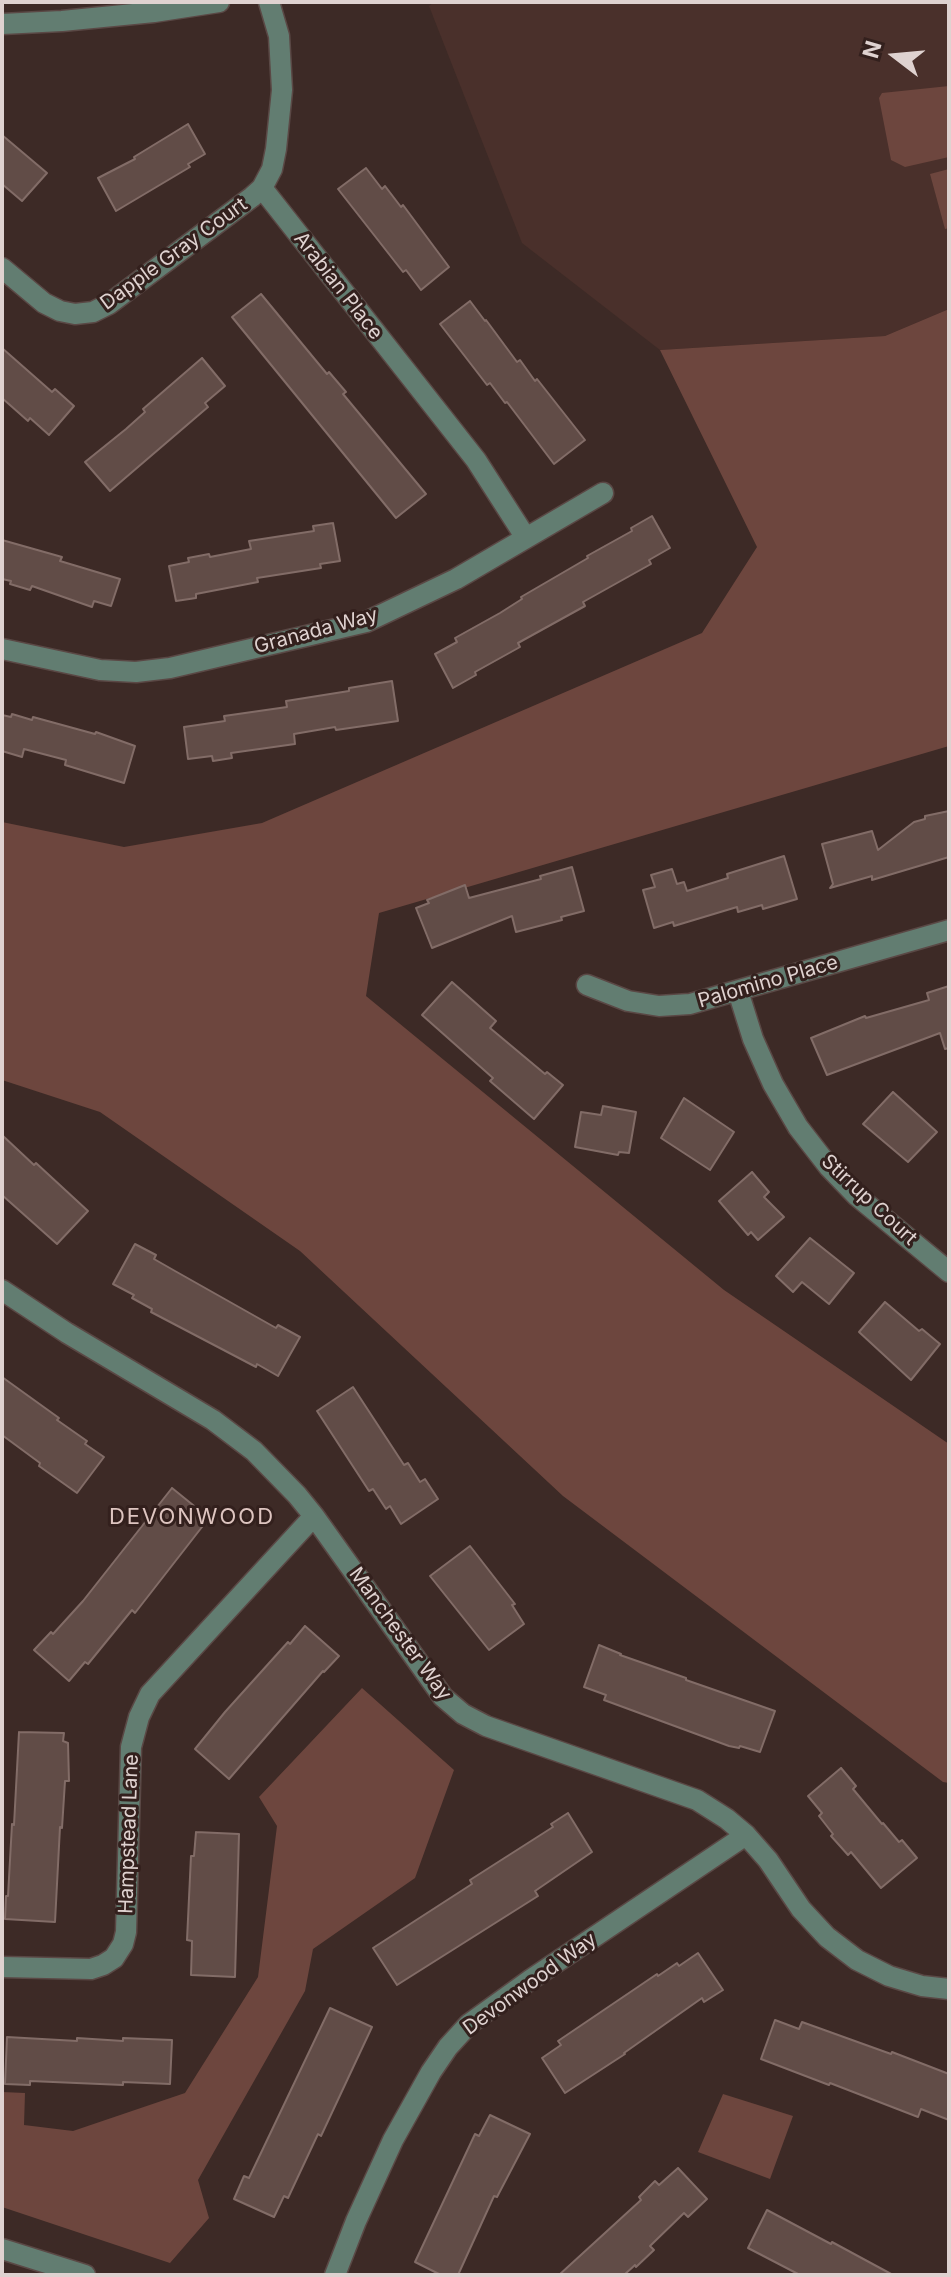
<!DOCTYPE html>
<html>
<head>
<meta charset="utf-8">
<style>
  body { margin:0 }
  #map { position:relative; width:951px; height:2277px; overflow:hidden; background:#3d2a26; font-family:Inter,sans-serif }
  canvas { display:block }
  .frame { position:absolute; inset:0; border:4px solid #dfd2d0; pointer-events:none }
  .north { position:absolute; left:855px; top:16px; width:80px; height:80px; -webkit-text-stroke:6px #33201d; paint-order:stroke; rotate:286deg; font-size:22px; font-weight:700; line-height:32px; text-align:center; color:#dfd2d0 }
  .north::after { content:''; display:block; margin:auto; width:28px; height:36px; background:#dfd2d0; clip-path:polygon(50% 0,100% 100%,50% 72%,0 100%) }
</style>
</head>
<body>
<div id="map">
<canvas width="951" height="2277"></canvas>
<div class="frame"></div>
<div class="north">N</div>
</div>
<script>
const context = document.querySelector('canvas').getContext('2d');
context.lineJoin = 'round';
function paint(path, color) { context.fillStyle = color; context.fill(path, 'evenodd'); }
const shape = rows => new Path2D(rows.map(r => 'M' + r).join(''));
function stroke(path, color, width, dash) { context.strokeStyle = color; context.lineWidth = width; context.lineCap = dash ? 'butt' : 'round'; context.setLineDash(dash || []); context.stroke(path); }
function write(font, color, halo, rows, align = 'center') {
  context.font = font + ' Inter,sans-serif'; context.lineWidth = 6; context.setLineDash([]); context.textBaseline = 'middle'; context.strokeStyle = halo; context.fillStyle = color; for (const [text, x, y, turn = 0] of rows) {
    context.save(); context.translate(x, y); context.rotate((+turn || 0) * Math.PI / 180); context.textAlign = isNaN(turn) ? turn : align; if (halo) context.strokeText(text, 0, 0); context.fillText(text, 0, 0); context.restore();
  }
}
const built = shape([
  [434,2,949,2,949,309,885,336,660,350,522,243,429,6]
]);
const green = shape([
  [949,86,949,157,905,167,891,160,879,98,882,93],
  [949,169,949,228,945,229,930,174],
  [949,309,949,746,379,913,366,996,724,1290,949,1444,949,1783,943,1782,563,1496,300,1251,100,1112,2,1080,2,822,124,847,262,823,702,633,757,547,660,350,885,336],
  [362,1688,454,1770,415,1878,313,1949,305,1991,198,2180,209,2218,170,2263,2,2207,2,2092,25,2093,24,2125,73,2131,185,2093,258,1977,277,1826,259,1797],
  [723,2094,793,2116,770,2179,698,2152]
]);
const building = shape([
  [188,124,205,154,188,164,190,167,116,211,98,178,135,159,134,157,188,124],
  [2,135,47,173,22,201,2,184,2,135],
  [366,168,382,189,385,186,401,207,403,205,449,267,421,290,406,270,403,272,338,189,366,168],
  [261,294,327,374,329,372,346,392,343,394,426,494,396,518,232,317,261,294],
  [470,301,485,321,486,320,517,362,520,360,535,381,537,379,585,440,554,464,507,402,505,403,490,383,487,385,440,324,470,301],
  [2,348,52,392,55,389,74,406,49,435,30,418,28,421,2,398,2,348],
  [202,358,225,386,205,403,208,407,110,491,85,462,126,429,145,412,143,409,202,358],
  [652,516,670,548,649,560,651,564,583,602,585,606,518,643,520,647,475,672,476,675,453,688,435,654,457,642,455,638,500,613,522,599,521,597,588,558,587,556,632,531,631,528,652,516],
  [333,523,340,561,320,564,321,568,257,578,258,582,196,594,196,598,176,601,169,566,189,562,188,558,209,554,210,557,251,549,249,541,314,531,313,526,333,523],
  [2,540,62,557,60,561,120,579,111,606,94,601,92,607,32,586,30,590,10,584,11,581,2,579,2,540],
  [392,681,398,721,336,730,335,727,294,734,295,744,231,753,232,758,213,761,212,756,188,759,184,727,225,721,224,716,287,707,286,701,349,691,349,688,392,681],
  [12,714,32,720,33,717,95,734,96,732,135,746,124,783,65,765,66,760,24,749,22,757,2,751,2,715,11,717,12,714],
  [949,811,949,857,872,880,872,876,830,888,833,884,822,844,872,831,878,850,914,822,925,819,925,816,949,811],
  [784,856,797,899,763,909,762,905,738,912,737,907,674,926,673,922,654,928,643,890,655,887,651,875,672,869,677,884,684,882,687,891,728,878,727,874,784,856],
  [572,867,584,911,561,917,562,920,516,932,512,916,432,948,416,908,429,903,427,900,465,885,469,898,541,879,540,876,572,867],
  [452,982,496,1021,490,1028,545,1074,547,1072,563,1085,534,1119,490,1081,493,1078,422,1015,452,982],
  [949,986,949,1048,945,1049,940,1033,827,1075,811,1038,865,1016,866,1018,929,1000,927,993,949,986],
  [893,1092,937,1132,908,1162,863,1124,893,1092],
  [684,1098,734,1132,710,1170,661,1138,684,1098],
  [603,1106,636,1112,629,1153,619,1152,618,1155,575,1147,581,1112,601,1115,603,1106],
  [2,1135,34,1165,36,1163,88,1211,57,1244,2,1195,2,1135],
  [752,1172,769,1192,764,1197,784,1217,758,1240,751,1232,748,1235,719,1201,752,1172],
  [810,1238,854,1273,829,1304,802,1282,793,1292,776,1276,810,1238],
  [135,1244,156,1255,154,1259,175,1271,276,1328,278,1325,300,1337,278,1376,257,1364,256,1367,151,1312,152,1309,132,1298,134,1295,113,1284,135,1244],
  [885,1302,919,1331,922,1329,940,1344,911,1380,859,1332,885,1302],
  [2,1377,59,1418,57,1420,87,1441,85,1444,104,1457,77,1493,39,1466,40,1463,2,1435,2,1377],
  [353,1387,404,1465,408,1463,420,1482,425,1479,438,1499,401,1524,390,1506,386,1509,373,1489,369,1491,317,1411,353,1387],
  [172,1488,209,1518,135,1613,132,1610,88,1664,85,1662,69,1681,34,1650,51,1632,53,1634,83,1601,172,1488],
  [470,1546,515,1604,512,1605,524,1624,489,1650,430,1576,470,1546],
  [305,1626,339,1656,324,1672,323,1671,229,1779,195,1749,225,1712,288,1642,290,1644,305,1626],
  [599,1645,621,1654,620,1655,686,1678,686,1680,775,1711,760,1752,740,1746,739,1748,729,1746,604,1700,606,1695,584,1687,599,1645],
  [19,1732,64,1733,63,1741,68,1743,69,1781,65,1781,62,1828,60,1827,55,1922,5,1919,6,1896,8,1896,12,1824,14,1825,19,1732],
  [841,1768,856,1786,853,1789,882,1824,883,1823,899,1842,902,1840,917,1858,881,1888,851,1852,848,1855,831,1836,833,1834,819,1816,822,1813,808,1796,841,1768],
  [568,1813,592,1852,535,1891,538,1896,397,1985,373,1948,472,1884,470,1880,553,1827,551,1824,568,1813],
  [196,1832,239,1834,235,1977,191,1975,192,1941,187,1940,191,1856,194,1856,196,1832],
  [698,1953,723,1990,704,2002,702,1998,624,2053,625,2054,565,2093,542,2058,561,2045,558,2041,657,1974,658,1976,677,1963,679,1966,698,1953],
  [330,2008,372,2027,321,2136,318,2134,288,2198,284,2196,274,2217,234,2199,244,2176,249,2178,330,2008],
  [775,2020,799,2029,802,2022,891,2054,892,2052,949,2074,949,2120,921,2109,918,2117,830,2083,829,2085,761,2059,775,2020],
  [7,2037,77,2041,77,2038,123,2041,123,2038,172,2040,170,2084,123,2082,123,2085,30,2081,30,2085,5,2084,7,2037],
  [490,2115,530,2134,497,2197,494,2196,458,2275,441,2275,415,2262,475,2134,479,2136,490,2115],
  [678,2168,707,2199,688,2217,684,2213,650,2246,654,2250,636,2267,635,2265,624,2275,559,2275,641,2200,639,2197,655,2181,659,2185,678,2168],
  [767,2210,831,2244,832,2242,893,2275,800,2275,748,2248,767,2210]
]);
const minor = shape([
  [269,2,279,36,282,90,276,149,272,169,262,188,476,460,526,538],
  [2,24,62,21,154,12,219,2],
  [2,268,44,303,60,311,75,314,93,312,109,304,252,197,262,188],
  [2,649,100,670,136,672,170,668,366,622,456,579,603,493],
  [587,985,628,1001,659,1006,690,1004,949,930],
  [738,991,753,1039,773,1084,798,1127,829,1167,857,1196,949,1272],
  [2,1290,67,1333,213,1420,254,1451,297,1495,314,1516,443,1697,463,1714,486,1726,697,1800,727,1819,746,1835,768,1860,801,1909,827,1937,857,1960,889,1976,922,1986,949,1989],
  [2,1967,91,1969,103,1965,114,1958,123,1944,126,1932,131,1747,139,1717,150,1694,314,1516],
  [2,2249,85,2275],
  [335,2275,356,2221,393,2140,431,2072,448,2047,469,2024,530,1980,746,1835]
]);
const streetNames = [
  ["Dapple Gray Court",174,254,-36],
  ["Arabian Place",338,286,52],
  ["Granada Way",316,631,-15],
  ["Palomino Place",768,982,-16],
  ["Stirrup Court",869,1200,43],
  ["Manchester Way",400,1634,54],
  ["Hampstead Lane",129,1834,-88],
  ["Devonwood Way",530,1984,-36]
];
const neighbourhoodNames = [
  ["DEVONWOOD",192,1517]
];
paint(built, '#4a302b');
paint(green, '#6d463e');
paint(building, '#614c47');
stroke(building, '#826c67', 2);
stroke(minor, '#5a4845', 23);
stroke(minor, '#627d71', 20);
write('20px', '#dfd2d0', '#33201d', streetNames);
context.letterSpacing = '2px';
write('22px', '#dec5c0', '#33201d', neighbourhoodNames);
context.letterSpacing = '0px';
</script>
</body>
</html>
